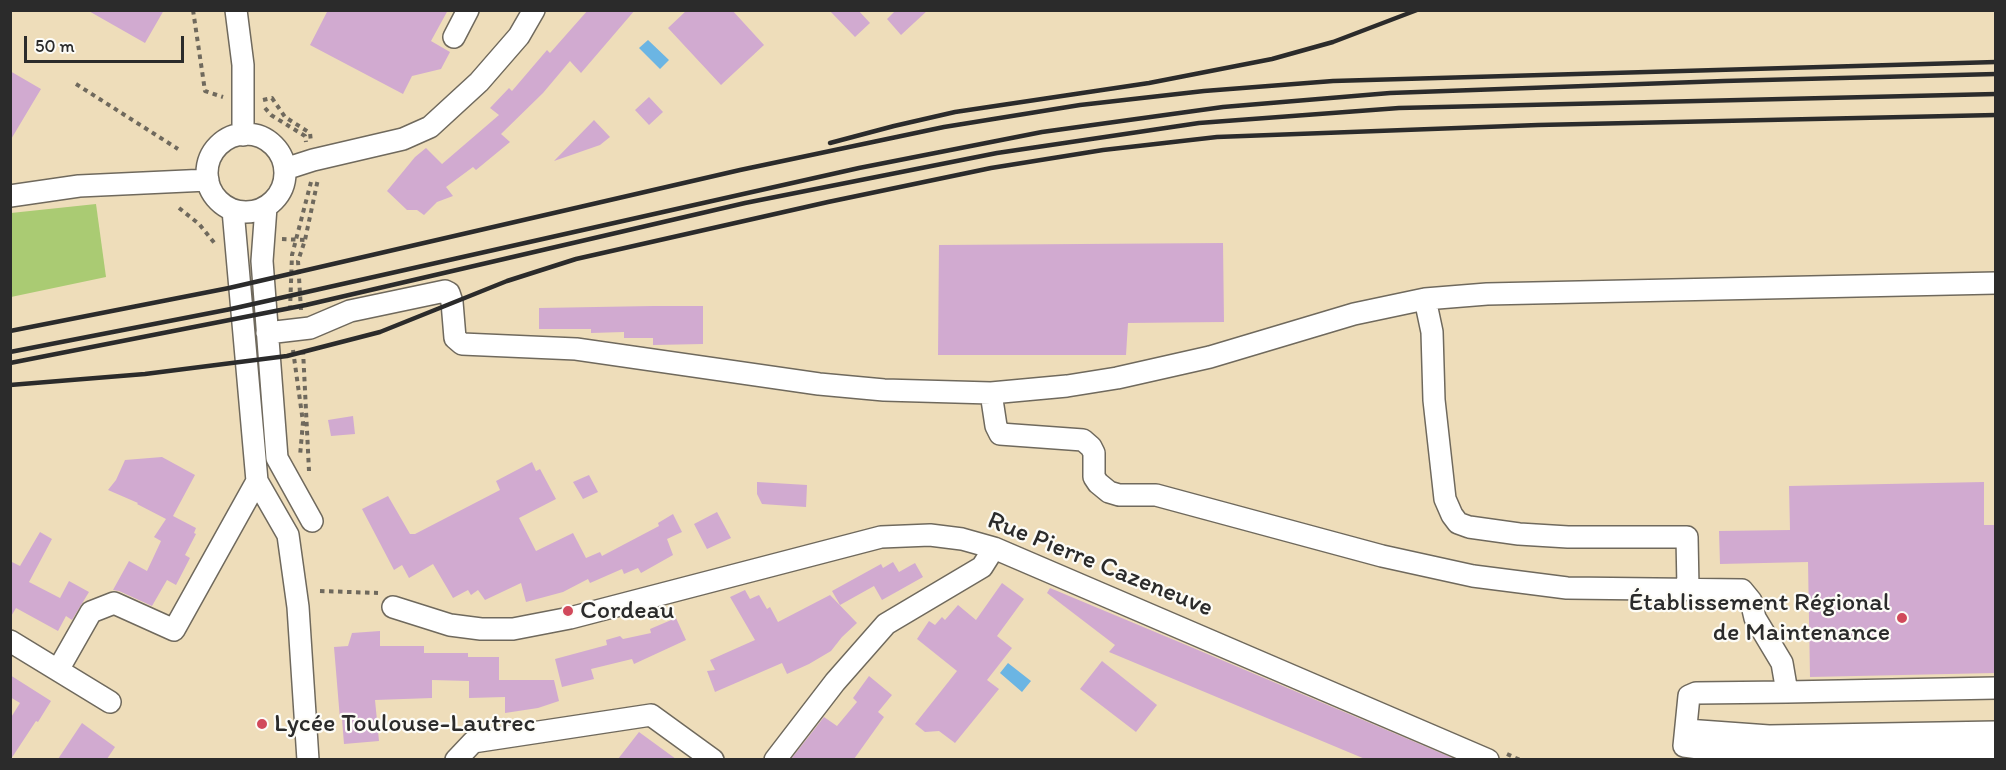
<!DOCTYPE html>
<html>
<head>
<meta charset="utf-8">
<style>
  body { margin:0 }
  #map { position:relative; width:2006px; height:770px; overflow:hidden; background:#eeddba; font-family:Itim,sans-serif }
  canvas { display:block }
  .frame { position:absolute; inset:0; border:12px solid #2b2b2b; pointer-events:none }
  .scale { position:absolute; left:24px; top:36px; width:160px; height:27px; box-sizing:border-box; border:3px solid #2b2b2b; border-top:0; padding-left:8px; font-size:18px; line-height:21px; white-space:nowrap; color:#2b2b2b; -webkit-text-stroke:4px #fdfcf7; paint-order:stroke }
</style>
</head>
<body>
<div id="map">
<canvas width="2006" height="770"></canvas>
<div class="frame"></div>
<div class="scale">50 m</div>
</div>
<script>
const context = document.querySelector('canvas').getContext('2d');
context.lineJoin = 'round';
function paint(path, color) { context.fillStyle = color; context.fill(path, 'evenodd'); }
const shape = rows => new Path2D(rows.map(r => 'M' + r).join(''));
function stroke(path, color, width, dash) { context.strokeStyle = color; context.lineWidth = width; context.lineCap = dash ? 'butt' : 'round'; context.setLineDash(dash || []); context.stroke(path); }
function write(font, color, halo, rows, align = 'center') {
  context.font = font + ' Itim,sans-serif'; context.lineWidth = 4.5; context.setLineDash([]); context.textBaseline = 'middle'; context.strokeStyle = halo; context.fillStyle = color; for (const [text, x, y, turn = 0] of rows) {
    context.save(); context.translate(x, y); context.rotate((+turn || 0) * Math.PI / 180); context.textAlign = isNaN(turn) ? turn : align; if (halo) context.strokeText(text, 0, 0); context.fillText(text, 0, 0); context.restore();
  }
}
const green = shape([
  [96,204,106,277,11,297,11,213]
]);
const water = shape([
  [648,40,669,60,660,69,639,48],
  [1008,663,1031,681,1022,692,1000,673]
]);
const building = shape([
  [87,10,164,10,145,43],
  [328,10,448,10,431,41,450,52,441,69,412,76,403,94,310,45],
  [588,10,635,10,581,73,570,61,543,93,501,134,510,142,476,170,473,167,446,187,453,196,437,202,424,215,417,210,407,210,387,191,415,157,426,148,442,164,499,115,490,108,509,88,512,91,547,50,550,53],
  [687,10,732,10,764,45,721,85,668,28],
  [829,10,858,10,870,23,855,37],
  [896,10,928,10,901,35,887,19],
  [10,71,41,89,10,141],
  [649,97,663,112,649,125,635,110],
  [594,120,610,137,600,145,554,161],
  [1223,243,1224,322,1128,323,1126,355,938,355,939,245],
  [653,306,703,306,703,344,653,345,653,338,624,338,624,332,591,333,591,329,539,329,539,308],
  [353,416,355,434,331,436,328,420],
  [162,457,195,475,173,516,196,528,194,533,196,534,185,555,190,558,176,585,167,580,152,606,119,591,113,590,129,561,147,571,161,541,154,537,166,519,137,504,138,503,108,490,116,480,125,460],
  [532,462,536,471,540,469,556,499,519,518,536,551,573,533,586,558,600,552,602,556,659,526,658,523,673,514,682,532,667,539,673,555,641,573,638,568,624,574,622,569,590,583,588,579,563,592,526,602,521,583,485,600,478,590,471,595,468,590,453,598,433,564,409,578,402,565,394,570,362,509,388,496,410,534,415,534,500,490,496,481],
  [589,475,598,492,583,499,573,482],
  [757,482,807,485,806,507,762,504,757,494],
  [1984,482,1984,525,1995,525,1995,673,1810,677,1808,562,1720,564,1719,531,1790,530,1789,486],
  [717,512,731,538,707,549,694,524],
  [40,532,52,539,29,582,60,598,69,581,89,592,72,620,66,616,58,631,16,608,10,618,10,561,20,566],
  [893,562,899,572,915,563,923,577,882,600,874,586,840,605,832,591,881,564,883,568],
  [1002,583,1024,599,997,636,1012,648,987,680,999,689,955,743,939,731,925,732,915,724,957,671,917,639,929,621,935,625,942,617,945,620,958,605,976,620],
  [1050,588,1191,647,1455,759,1365,759,1109,652,1115,645,1047,593],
  [745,590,750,599,759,595,767,609,770,607,778,622,830,595,857,623,842,637,831,651,809,664,787,674,782,663,715,692,707,671,715,670,710,660,755,640,730,597],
  [676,618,686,640,634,664,632,659,591,669,594,679,562,687,555,659,607,645,606,640,620,636,623,639,651,633,650,629],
  [380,631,380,646,424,646,424,653,468,653,468,657,499,657,499,680,554,680,559,701,538,708,505,713,505,697,469,698,469,681,432,680,432,698,375,700,379,741,344,744,342,719,340,719,334,647,348,646,352,633],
  [1102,661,1157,705,1136,732,1080,689],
  [10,675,51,701,38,722,36,721,11,759,10,719,20,703,10,697],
  [869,676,892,695,878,712,884,717,854,759,791,759,824,717,837,726,857,702,853,698],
  [82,723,115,747,107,759,58,759],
  [639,732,676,759,618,759]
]);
const path = shape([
  [193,10,205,91,223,97],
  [76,84,178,149],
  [263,100,272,98,285,117,310,133,311,142],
  [265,108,271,115,305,136,306,142],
  [179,208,199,224,216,245],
  [282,239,305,240],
  [290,310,292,255,311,182],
  [301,310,298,261,305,240,318,179],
  [293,350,303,422,300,456],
  [303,350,309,471],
  [320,591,378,593],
  [1507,754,1520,760]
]);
const minor = shape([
  [236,10,243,65,243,135],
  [454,37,468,10],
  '207 173a39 39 0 1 1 78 0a39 39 0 1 1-78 0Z',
  [285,169,313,160,403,139,430,127,479,82,519,36,534,10],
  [10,196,79,186,208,180],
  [266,207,262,261,277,458,312,521],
  [233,210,257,481,288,535,298,607,308,760],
  [1425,299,1432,332,1434,400,1445,499,1452,515,1458,523,1469,527,1519,534,1568,537,1687,537,1688,588],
  [267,333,310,328,350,311,445,291,449,293,452,302,455,338,462,344,576,349,819,384,884,390,991,393,996,426,1000,434,1083,440,1091,447,1094,453,1094,477,1098,483,1109,492,1119,495,1156,495,1382,556,1473,576,1567,588,1742,590,1751,601,1755,618,1782,663,1787,692,1996,688],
  [991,393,1067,386,1117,378,1210,357,1354,314,1425,299,1487,294,1996,283],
  [393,607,450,625,481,629,513,629,570,618,881,537,930,535,962,539,994,548,1488,760],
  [10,641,110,702],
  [58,670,91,612,114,603,174,630,257,481],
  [1787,692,1696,693,1689,696,1684,746,1714,750,1779,754,1996,750],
  [1686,730,1769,736,1996,732],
  [456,760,473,742,651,715,713,760],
  [775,760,835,682,886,624,982,567,994,548]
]);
const rail = shape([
  [830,143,894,126,955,112,1149,83,1272,59,1333,42,1417,10],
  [10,331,229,288,740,170,944,127,1080,105,1204,91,1333,81,1996,62],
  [10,352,231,309,859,168,1042,132,1223,107,1390,93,1724,81,1996,74],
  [10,363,306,305,745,203,997,153,1199,123,1399,108,1996,94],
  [10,385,145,374,287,356,380,332,507,281,576,259,828,202,991,168,1103,150,1217,137,1538,125,1996,115]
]);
const markers = [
  [568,611,6,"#d1495b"],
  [1902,618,6,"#d1495b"],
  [262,724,6,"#d1495b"]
];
const streetNames = [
  ["Rue Pierre Cazeneuve",1100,565,22]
];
const poiNames = [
  ["Établissement Régional",1890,603,"right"],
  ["de Maintenance",1890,633,"right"],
  ["Cordeau",580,611],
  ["Lycée Toulouse-Lautrec",274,724]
];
paint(green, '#aacb73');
paint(water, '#6bb5e3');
paint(building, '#d1aad0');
stroke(minor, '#6f695d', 24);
stroke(path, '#6f695d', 4, [4.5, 4.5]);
stroke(minor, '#fff', 21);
stroke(rail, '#2b2b2b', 4.5);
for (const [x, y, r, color] of markers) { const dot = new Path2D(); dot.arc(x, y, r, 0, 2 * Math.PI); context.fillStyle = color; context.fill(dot); stroke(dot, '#fdfcf7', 2); }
write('26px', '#2b2b2b', '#fdfcf7', streetNames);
write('26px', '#2b2b2b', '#fdfcf7', poiNames, 'left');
</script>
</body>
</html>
